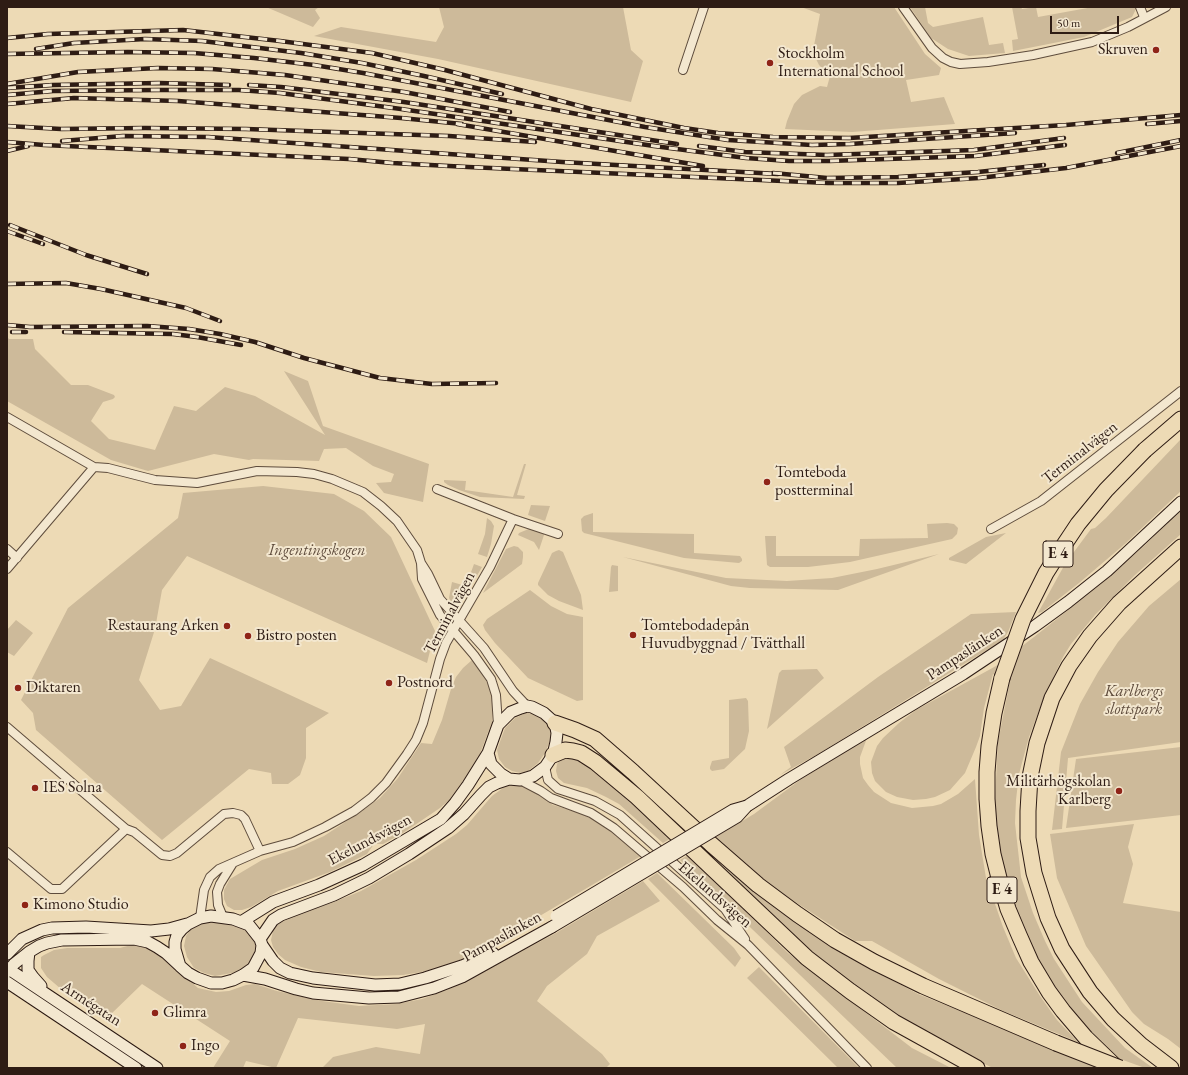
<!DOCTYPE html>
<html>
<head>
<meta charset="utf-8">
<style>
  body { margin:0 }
  #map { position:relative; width:1188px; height:1075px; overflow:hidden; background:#eddab5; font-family:"EB Garamond",serif }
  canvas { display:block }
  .frame { position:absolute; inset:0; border:8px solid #2e1c14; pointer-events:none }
  .scale { position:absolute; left:1050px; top:16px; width:69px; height:18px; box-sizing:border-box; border:2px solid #2e1c14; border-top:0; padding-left:5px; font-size:12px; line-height:14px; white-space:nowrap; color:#2e1c14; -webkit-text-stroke:3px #f3e7cf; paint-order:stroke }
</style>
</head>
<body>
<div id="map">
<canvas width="1188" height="1075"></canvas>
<div class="frame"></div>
<div class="scale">50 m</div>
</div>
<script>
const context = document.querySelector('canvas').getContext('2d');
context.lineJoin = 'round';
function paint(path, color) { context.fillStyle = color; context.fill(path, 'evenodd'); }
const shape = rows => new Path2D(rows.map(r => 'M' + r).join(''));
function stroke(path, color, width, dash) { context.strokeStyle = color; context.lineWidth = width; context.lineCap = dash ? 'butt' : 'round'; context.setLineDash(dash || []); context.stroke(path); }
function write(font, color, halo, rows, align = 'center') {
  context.font = font + ' "EB Garamond",serif'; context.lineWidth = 4; context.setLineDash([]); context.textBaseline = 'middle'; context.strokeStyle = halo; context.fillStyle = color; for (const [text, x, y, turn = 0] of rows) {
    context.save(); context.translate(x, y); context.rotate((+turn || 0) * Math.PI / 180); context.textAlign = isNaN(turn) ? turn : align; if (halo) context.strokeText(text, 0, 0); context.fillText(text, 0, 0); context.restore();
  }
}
const green = shape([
  [266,7,319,7,315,10,320,18,313,27],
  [439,7,623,7,631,50,643,61,631,102,438,59,314,36,341,27,436,42,444,27],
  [801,7,894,7,925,54,941,68,939,75,906,80,911,102,944,97,955,124,852,132,785,129,787,121,794,104,802,95,820,86,827,87,830,76,819,65,815,57,813,51,820,14],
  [910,7,925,7,928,23,933,27,983,17,989,45,1003,43,1005,53,969,56,948,49,931,38],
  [1012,7,1021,7,1022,9,1036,7,1038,17,1093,7,1137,7,1132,17,1084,37,1013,51,1012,40,1018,39],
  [7,337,9,339,33,339,35,349,71,385,88,385,114,395,115,397,113,399,103,402,91,421,109,439,155,450,174,406,196,411,225,387,255,396,325,435,284,371,308,381,323,426,429,464,423,502,384,493,376,483,391,482,394,474,373,466,346,448,324,449,319,461,253,459,249,460,214,454,148,471,111,460,7,401],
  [1181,439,1181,491,1126,543,1079,583,1042,612,1038,613,1065,564,1091,529,1095,528,1106,518],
  [524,464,526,464,517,495,525,496,524,499,480,497,459,490,448,485,444,482,444,480,466,481,465,490,513,497],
  [263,486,334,494,364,511,391,537,435,631,427,663,187,556,162,590,155,629,139,680,160,710,181,706,210,658,329,713,306,728,306,758,300,775,288,784,272,784,271,773,249,769,162,840,36,730,33,713,21,700,68,608,178,518,183,493],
  [531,505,550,506,545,521,528,515],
  [1181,510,1181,534,1135,575,1095,615,1071,644,1063,657,1044,697,1029,737,1019,774,1016,800,1015,823,1021,877,1033,913,1045,941,1054,959,1082,1002,1125,1048,1153,1068,1145,1068,1112,1056,1073,1015,1038,960,1011,900,996,830,995,798,998,742,1010,681,993,674,984,708,980,736,976,747,965,773,950,790,935,797,926,799,913,800,897,797,886,792,875,781,872,773,871,762,877,746,883,738,899,723,916,710,996,666,1034,637,1101,584,1145,545],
  [593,513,593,532,694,534,694,553,740,556,742,559,742,561,739,563,684,558,584,533,582,531,581,519,584,516],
  [487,518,491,521,494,526,491,544,487,557,478,554,485,534],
  [947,523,954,524,958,528,957,534,952,539,850,562,808,567,770,567,767,565,765,536,776,536,776,556,859,556,860,539,928,538,927,524],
  [531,528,545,532,539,550,534,542,518,535,519,533],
  [1006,533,966,564,949,560,949,558,986,537],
  [514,546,518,547,523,552,523,557,522,564,483,593,506,549],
  [559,550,563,552,581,595,583,610,559,601,548,595,538,585,538,583,552,553,556,551],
  [939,554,838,590,750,588,731,586,623,557,726,578,787,581,832,578,877,569],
  [474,564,482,567,463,600,454,603,451,602,449,598,452,582,466,586],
  [612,565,618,566,618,591,609,592,611,567],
  [1181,579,1181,742,1068,758,1062,829,1052,830,1061,752,1080,704,1098,672,1118,642,1149,606],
  [530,590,551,606,567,614,583,617,583,700,577,701,528,678,495,643,485,630,483,625,487,619],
  [1016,612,1008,632,1003,640,818,754,780,775,791,767,784,747,878,677,971,614],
  [16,620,33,633,14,656,7,652,7,630],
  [472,660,490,687,493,705,492,722,475,767,457,793,440,808,403,833,383,844,374,844,367,854,330,872,278,891,251,907,242,910,234,910,227,906,224,899,224,890,230,879,262,860,295,849,324,836,359,813,380,798,398,778,421,743,432,744,442,720,451,689,456,677,463,668],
  [817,669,824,678,767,729,779,673,782,670],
  [746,698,748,701,749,731,745,749,724,769,712,771,710,769,710,767,712,761,729,758,729,700],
  [526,713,536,713,548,722,551,730,550,741,545,753,538,763,528,771,520,773,512,771,505,767,499,759,497,750,505,728,515,718],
  [867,738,860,757,860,764,863,778,868,785,874,792,891,803,912,808,933,806,941,804,958,794,975,779,979,835,986,878,1003,927,1016,958,1040,996,1057,1020,1078,1042,1001,1010,939,979,872,941,855,941,783,894,712,839,754,814,800,780],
  [1181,747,1181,815,1066,828,1076,759],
  [576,755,673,837,663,843,619,804,606,797,587,788,564,783,558,778,556,771,557,764,562,757],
  [512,785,520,786,531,789,553,805,587,815,604,825,641,856,484,949,465,959,434,970,403,975,374,976,321,972,301,967,285,960,278,954,273,947,271,940,273,931,278,924,301,913,334,902,361,891,416,860,456,834,467,825,492,796,503,788],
  [1134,824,1128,847,1133,864,1123,903,1181,912,1181,1049,1168,1039,1144,1024,1132,1012,1086,946,1057,878,1050,834],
  [688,855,788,953,912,1048,951,1068,897,1068,680,860],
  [712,855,779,911,835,949,918,994,1102,1068,993,1068,972,1058,912,1025,829,968,757,904,710,857],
  [657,873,734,948,741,958,735,967,648,879],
  [643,881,660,901,597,936,587,954,547,986,537,1001,602,1054,610,1064,606,1068,322,1068,333,1057,376,1047,420,1054,425,1024,397,1029,298,1018,276,1068,246,1061,243,1068,213,1068,230,1041,142,984,108,1017,61,989,47,977,41,968,41,957,44,955,54,950,67,948,120,948,131,945,145,947,158,952,198,988,216,992,229,991,246,985,255,984,277,991,322,1001,359,1006,396,1004,422,999,447,990,472,978,556,933],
  [209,922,220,923,233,926,244,930,252,936,258,950,253,960,246,967,238,972,215,976,204,973,194,968,187,957,184,946,186,936,192,927,200,923],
  [759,967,859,1068,838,1068,747,978]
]);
const street = shape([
  [903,7,932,48,943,58,951,62,960,64,988,62,1033,55,1092,42,1128,27,1166,7],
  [1140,7,1144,17],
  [683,70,704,7],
  [7,417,94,467,108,468,155,480,197,483,257,471,297,472,314,474,332,479,363,492,381,506,397,521,417,550,421,563,428,574,440,599,484,648,513,691,527,706],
  [437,489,513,519,558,534],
  [991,529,1041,501,1181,391],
  [7,549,17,558],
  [421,563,422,579,440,615,474,655,491,679,496,695,498,725],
  [7,569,94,467],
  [7,727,126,829,134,832,162,855,170,856,177,853,224,814,233,813,241,815,245,819,260,851],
  [545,767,548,780,558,789,595,801,620,815,725,909,745,939],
  [520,780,541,791,551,798,591,813,614,828,683,887,717,920,748,945,867,1068],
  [7,852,51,889,62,889,126,829],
  [223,917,218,905,217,892,220,884,233,863],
  [200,918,204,890,210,877,219,869,260,851,293,842,325,827,354,811,371,798,386,783,407,754,416,740,423,723,440,659,446,643,490,567,513,519]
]);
const secondary = shape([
  [747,806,789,779,963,674,1035,626,1068,602,1107,571,1181,502],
  [241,922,273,902,319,885,363,865,441,819,455,803,468,785,488,753,498,725,511,712,521,708,527,706,532,707,544,713,555,723,557,733,556,742,553,755,545,767,533,776,520,780,509,779,501,774,491,764,488,753],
  [260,939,273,920,281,915,334,895,369,878,409,854,448,828,464,814,481,795,489,787,497,783,509,779],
  [262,945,273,961,280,968,290,973,313,978,375,985,400,984,425,978,462,966,493,953],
  [29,952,28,961,28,970,33,977,41,986],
  [7,954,22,939,42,930,52,928,86,927,151,931,169,929,187,924],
  [7,968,157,1068],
  [7,972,14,964,29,952,39,946,47,943,62,940,134,939,148,942,157,947,166,953,180,966,188,973,197,978,211,983,222,983,233,980,243,975,253,968,261,953,262,945,260,939,249,925,233,919,211,916,200,918,188,924,182,929,177,935,175,942,175,949,180,966],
  [243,975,265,979,296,989,313,993,369,998,399,997,434,988,462,977,552,927],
  [7,982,136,1068]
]);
const highway = shape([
  [1145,450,1181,419],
  [1002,678,994,713,989,746,987,772,987,799,989,826,993,854,1000,882,1008,909,1019,935,1031,962,1049,992,1063,1011,1086,1038,1115,1066],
  [555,723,575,730,595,739,633,772,711,844,758,885,797,914,835,940,874,962,923,986,1056,1043],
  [553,755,565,750,573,751,581,753,595,762,637,797,807,958,850,991,894,1022,977,1068],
  [1171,1068,1141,1045,1113,1019,1090,992,1062,949,1048,918,1034,873,1028,838,1028,811,1030,777,1037,743,1052,698,1069,666,1090,636,1119,603,1181,547]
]);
const rail = shape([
  [7,38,48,34,183,30,280,41,372,53,445,70,591,109,684,128,718,133,773,137,849,138,1066,125,1181,115],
  [36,49,74,43,145,39,202,41,301,53,362,63,424,76,502,94],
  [7,54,128,52,194,53,254,58,314,65,363,73,645,127,728,140,812,145,850,144,1015,133],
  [7,84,78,72,158,68,212,69,285,75,404,92,510,112],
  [249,85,281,87,404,102,677,144],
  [7,88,53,85,159,83,229,85],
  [7,95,53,91,158,90,239,90,280,93,401,109,654,146,746,158,789,161,829,161,975,156,1065,145],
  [7,104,74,98,178,101,401,118,462,124],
  [457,124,703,166],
  [1147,124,1181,121],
  [7,126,61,129,145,128,246,129,449,136,535,142],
  [62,141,123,136,208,137,562,162,778,174],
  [7,142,44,145,349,159,392,163,468,167,828,183,898,183,979,178,1066,168,1181,146],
  [699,146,745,152,827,155,974,150,1064,138],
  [7,151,28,146],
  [1117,153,1181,140],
  [773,173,827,178,898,177,978,172,1044,165],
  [10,225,86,255,147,274],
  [7,231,43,244],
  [7,284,66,283,101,289,186,308,220,321],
  [7,325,30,327,147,326,189,329,220,334,255,342,304,358,380,378,432,384,496,383],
  [12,332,26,332],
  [64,332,173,334,197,337,241,345]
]);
const secondaryBridge = shape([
  [556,916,733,810,747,806],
  [552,927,737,817,747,806]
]);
const highwayBridge = shape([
  [1002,678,1023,619,1046,573,1060,551,1078,524,1106,490,1145,450],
  [1056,1043,1120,1068]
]);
const markers = [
  [1156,50,4,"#8f2418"],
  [770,63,4,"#8f2418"],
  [767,482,4,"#8f2418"],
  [227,626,4,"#8f2418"],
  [633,635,4,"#8f2418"],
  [248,636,4,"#8f2418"],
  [389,683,4,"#8f2418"],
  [18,688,4,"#8f2418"],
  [35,788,4,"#8f2418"],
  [1119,791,4,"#8f2418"],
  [25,905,4,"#8f2418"],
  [155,1013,4,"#8f2418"],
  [183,1046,4,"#8f2418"]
];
const shields = [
  [1058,554,30],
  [1002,890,30]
];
const shieldNames = [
  ["E 4",1058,554],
  ["E 4",1002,890]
];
const poiNames = [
  ["Skruven",1148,50,"right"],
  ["Stockholm",778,54],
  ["International School",778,72],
  ["Tomteboda",775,473],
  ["postterminal",775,491],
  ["Restaurang Arken",219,626,"right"],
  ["Tomtebodadepån",641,626],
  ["Huvudbyggnad / Tvätthall",641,644],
  ["Bistro posten",256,636],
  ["Postnord",397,683],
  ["Diktaren",26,688],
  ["Militärhögskolan",1111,782,"right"],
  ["Karlberg",1111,800,"right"],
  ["IES Solna",43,788],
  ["Kimono Studio",33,905],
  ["Glimra",163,1013],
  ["Ingo",191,1046]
];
const streetNames = [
  ["Terminalvägen",1080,453,-38],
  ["Terminalvägen",450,613,-62],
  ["Pampaslänken",965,653,-33],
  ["Ekelundsvägen",370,840,-28],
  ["Ekelundsvägen",715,895,41],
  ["Pampaslänken",502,937,-29],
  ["Armégatan",91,1004,33]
];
const parkNames = [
  ["Ingentingskogen",317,551],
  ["Karlbergs",1134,692],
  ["slottspark",1134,710]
];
paint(green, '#cdba9a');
stroke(street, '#5e4c3c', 10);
stroke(secondary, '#2e1c14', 13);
stroke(highway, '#2e1c14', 17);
stroke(street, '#f3e7cf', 8);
stroke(secondary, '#f3e7cf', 11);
stroke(highway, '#eddab5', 15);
stroke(rail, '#2e1c14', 4.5);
stroke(rail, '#f3e7cf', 3, [9]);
stroke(secondaryBridge, '#2e1c14', 13, []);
stroke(highwayBridge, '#2e1c14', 17, []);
stroke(secondaryBridge, '#f3e7cf', 11);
stroke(highwayBridge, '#eddab5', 15);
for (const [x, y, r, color] of markers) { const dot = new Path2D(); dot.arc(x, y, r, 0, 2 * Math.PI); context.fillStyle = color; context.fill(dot); stroke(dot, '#f3e7cf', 1.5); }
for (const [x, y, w] of shields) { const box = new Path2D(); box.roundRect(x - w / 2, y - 13, w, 26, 3); context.fillStyle = '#f3e7cf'; context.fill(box); stroke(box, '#2e1c14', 1); }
write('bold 15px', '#2e1c14', null, shieldNames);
write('16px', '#2e1c14', '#f3e7cf', poiNames, 'left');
write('16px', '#2e1c14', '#f3e7cf', streetNames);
write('italic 16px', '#5e4b3c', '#f3e7cf', parkNames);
</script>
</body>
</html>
